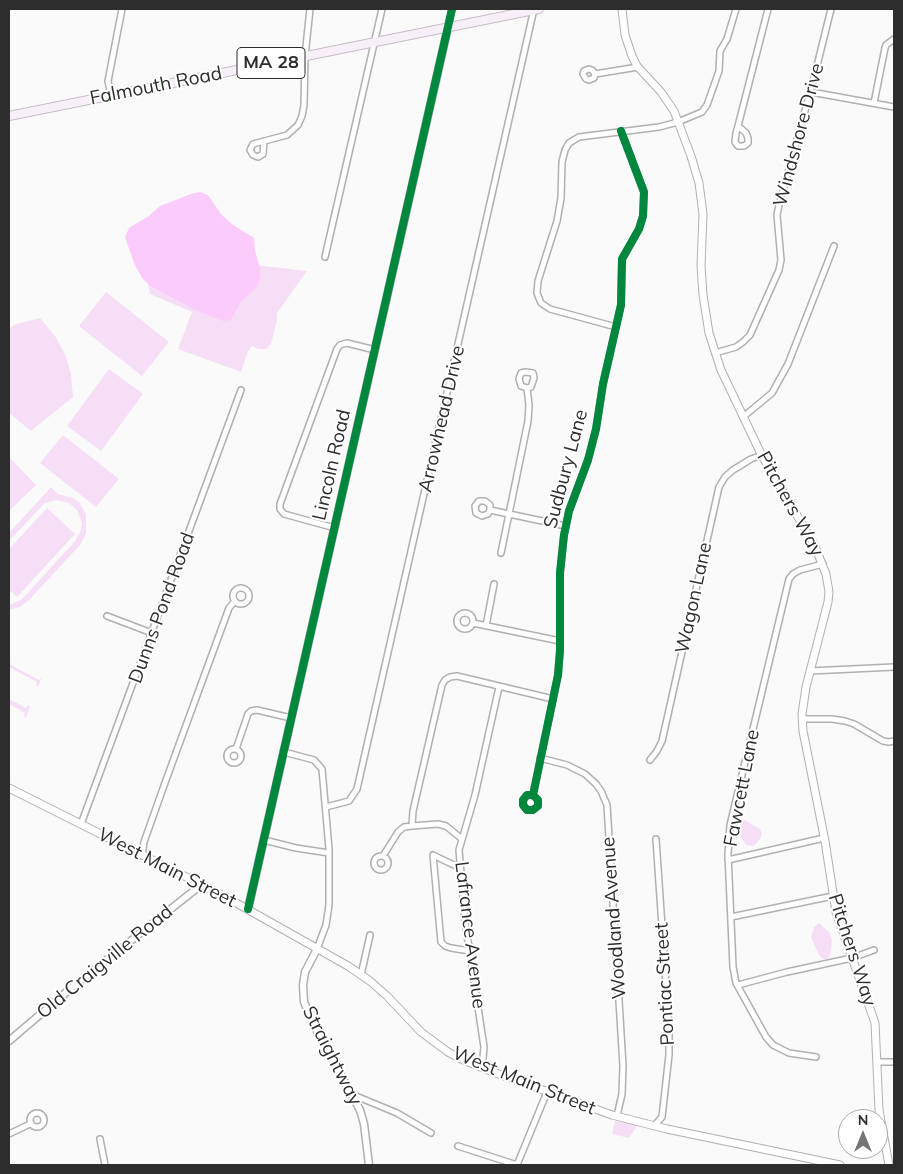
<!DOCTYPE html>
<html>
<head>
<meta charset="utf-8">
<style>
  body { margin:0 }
  #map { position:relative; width:903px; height:1174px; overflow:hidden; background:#fbfafb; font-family:Mulish,sans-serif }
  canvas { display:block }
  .frame { position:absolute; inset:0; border:10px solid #2e2d2e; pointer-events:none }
  .north { position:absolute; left:838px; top:1109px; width:50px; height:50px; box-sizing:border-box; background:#fff; border:1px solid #ababab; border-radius:50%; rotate:0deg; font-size:14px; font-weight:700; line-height:20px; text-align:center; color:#2e2d2e }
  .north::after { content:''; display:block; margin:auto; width:18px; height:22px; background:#767576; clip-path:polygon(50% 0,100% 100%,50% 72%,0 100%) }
</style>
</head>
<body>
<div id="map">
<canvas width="903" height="1174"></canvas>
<div class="frame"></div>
<div class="north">N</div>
</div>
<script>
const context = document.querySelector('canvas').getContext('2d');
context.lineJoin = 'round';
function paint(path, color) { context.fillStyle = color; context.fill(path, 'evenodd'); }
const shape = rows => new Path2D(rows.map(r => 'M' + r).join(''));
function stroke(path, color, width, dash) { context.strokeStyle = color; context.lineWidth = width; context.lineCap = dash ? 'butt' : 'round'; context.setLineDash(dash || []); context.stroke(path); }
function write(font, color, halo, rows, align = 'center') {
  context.font = font + ' Mulish,sans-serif'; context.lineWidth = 4; context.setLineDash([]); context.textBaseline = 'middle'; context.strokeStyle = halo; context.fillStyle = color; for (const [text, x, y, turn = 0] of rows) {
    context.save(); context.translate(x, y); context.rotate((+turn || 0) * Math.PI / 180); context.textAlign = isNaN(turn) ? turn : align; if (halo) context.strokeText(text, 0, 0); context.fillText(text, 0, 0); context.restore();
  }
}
const green = shape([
  [137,224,246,264,307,271,277,313,277,320,271,344,266,349,258,349,252,346,248,351,241,372,178,349,192,312,150,294],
  [106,292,169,342,142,376,79,326],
  [40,318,55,336,65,354,71,374,73,397,31,431,9,413,9,329,14,325],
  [109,369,143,394,101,451,67,426],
  [63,435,119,479,96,507,40,463],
  [10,458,36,485,9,511,9,459],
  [51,487,58,494,73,498,79,502,86,514,86,534,80,545,29,600,20,607,9,610,9,605,19,601,24,597,75,541,81,530,82,523,77,510,69,503,57,500,45,503,9,541,9,533],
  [47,508,75,534,17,597,9,590,9,549],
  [9,659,11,661,9,664,39,680,42,677,38,687,36,686,37,682,9,667],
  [9,699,26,708,28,705,30,706,26,718,24,717,25,713,9,704],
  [743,819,760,829,762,834,760,839,754,846,746,845,739,835,741,822],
  [819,923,830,933,832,940,831,952,828,959,823,959,819,955,811,937,814,927],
  [615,1121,637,1125,637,1126,629,1138,612,1134]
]);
const water = shape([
  [200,192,208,195,221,214,232,224,254,238,255,250,260,269,260,278,258,286,240,303,231,320,223,321,195,310,149,285,142,278,134,263,125,237,129,228,149,216,160,206,191,194]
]);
const minor = shape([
  [448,27,452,9],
  [595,74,592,70,589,69,584,71,583,74,586,79,589,80,594,78,595,74,638,67],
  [811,92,894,107],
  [111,95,108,81,122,9],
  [874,103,885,48,886,45,894,39],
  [738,126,746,133,748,138,748,143,744,146,738,146,735,142,736,133,738,126,768,9],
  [264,141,263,154,258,157,253,155,250,150,253,144,287,135,298,125,302,116,304,105,305,56,310,9],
  [325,257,382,9],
  [616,327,550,309,541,303,537,293,538,281,557,221,561,198,562,162,565,150,569,143,579,137,659,127,678,122,702,112,707,105,719,71,720,51,727,39,736,9],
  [715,353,736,347,743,342,750,335,779,270,781,260,777,215,779,205,814,78,831,9],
  [743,417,772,393,788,364,834,246],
  [490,510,490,505,485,501,479,501,475,506,476,513,482,516,488,514,490,510,566,526],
  [335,528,284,514,280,509,280,504,337,349,340,345,347,343,375,350],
  [501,553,528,421,529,405,527,388,531,387,534,378,533,373,525,372,521,373,519,379,521,386,527,388],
  '233 596a8 8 0 1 1 16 0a8 8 0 1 1-16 0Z',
  '457 621a8 8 0 1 1 16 0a8 8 0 1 1-16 0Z',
  [107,616,152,633],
  [473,623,560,641],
  [486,626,494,584],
  [810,671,894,667],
  [802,719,832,719,845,721,854,724,883,741,889,742,894,741],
  [236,749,248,714,251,711,257,710,291,718],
  '227 756a7 7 0 1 1 14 0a7 7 0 1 1-14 0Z',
  [284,752,314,760,322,769,329,849,329,905,326,925,317,949],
  [540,758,567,765,585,774,596,784,601,791,607,805,623,1066,622,1094,617,1116],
  [650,760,657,751,662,741,719,487,725,477,733,470,751,459,762,455],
  [533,795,527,795,523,800,523,805,527,810,533,810,538,806,538,800,533,795,558,675,560,650,560,573,564,535,569,511,588,460,596,429,603,384,621,305,622,259,639,229,643,216,644,192,621,131],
  [326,807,349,801,357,789,534,9],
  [81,824,241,390],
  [412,826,413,811,442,685,445,680,450,677,457,676,553,699],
  [264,840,296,848,329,853],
  [142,856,144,842,166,780,229,608,235,601],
  [383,856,398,832,404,827,412,826,438,824,446,826,462,839],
  '374 863a7 7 0 1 1 14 0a7 7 0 1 1-14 0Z',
  [728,860,824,838],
  [460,868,433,855,441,942,445,946,451,948,470,951],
  [731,917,833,896],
  [361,975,370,935],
  [738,985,787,972,852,958,874,950],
  [816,1057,789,1053,773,1045,766,1037,736,983,733,967,728,854,730,825,789,579,793,574,800,570,823,564],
  [878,1062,894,1062],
  [482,1068,484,1047,465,921,459,850,475,795,499,687],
  [351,1094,397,1113,431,1133],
  '30 1120a7 7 0 1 1 14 0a7 7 0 1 1-14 0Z',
  [654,1126,662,1117,669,1055,669,1029,656,839],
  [9,1134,30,1124],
  [100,1139,105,1165],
  [458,1146,517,1165],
  [517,1165,547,1092]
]);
const tertiary = shape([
  [248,909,448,27],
  [317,949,305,972,303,985,304,1002,317,1031,360,1110,364,1124,369,1165],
  [9,1041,70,989,201,885]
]);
const secondary = shape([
  [622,9,625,35,632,56,637,66,661,92,674,111,691,156,699,183,703,214,701,266,703,295,709,333,721,370,762,456,814,544,826,574,829,592,828,602,806,687,802,714,803,731,825,841,836,912,875,1023,879,1110,889,1165],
  [9,788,224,896,348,966,370,981,387,996,421,1032,448,1052,461,1059,496,1073,612,1115,667,1129,840,1165]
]);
const primary = shape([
  [9,116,539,9]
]);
const cycleway = shape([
  [533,795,527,795,523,800,523,805,527,810,533,810,538,806,538,800,533,795,558,675,560,650,560,573,564,535,569,511,588,460,596,429,603,384,621,305,622,259,639,229,643,216,644,192,621,131],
  [248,909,452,9]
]);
const shields = [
  [271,63,68]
];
const shieldNames = [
  ["MA 28",271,63]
];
const streetNames = [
  ["Falmouth Road",156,86,-11],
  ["Windshore Drive",799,135,-75],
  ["Arrowhead Drive",442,419,-77],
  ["Lincoln Road",332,465,-77],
  ["Sudbury Lane",566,469,-75],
  ["Pitchers Way",790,504,61],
  ["Wagon Lane",694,598,-78],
  ["Dunns Pond Road",162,608,-70],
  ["Fawcett Lane",742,788,-79],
  ["West Main Street",167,868,27],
  ["Woodland Avenue",614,918,-94],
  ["Lafrance Avenue",470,935,83],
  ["Pitchers Way",852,950,72],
  ["Old Craigville Road",105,962,-39],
  ["Pontiac Street",665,984,-93],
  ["Straightway",332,1056,63],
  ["West Main Street",524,1081,22]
];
paint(green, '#f6dff6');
paint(water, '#fbcbfb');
stroke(minor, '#b1b0b1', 8);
stroke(tertiary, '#b1b0b1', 9);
stroke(secondary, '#b1b0b1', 9);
stroke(primary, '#c8bcc8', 10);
stroke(minor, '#fefefe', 5);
stroke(tertiary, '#fefefe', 6);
stroke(secondary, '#fefefe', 7);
stroke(primary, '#f8f0f8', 8);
stroke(cycleway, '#00873e', 8);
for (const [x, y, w] of shields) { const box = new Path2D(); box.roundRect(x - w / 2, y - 15.5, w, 31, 4); context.fillStyle = '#fff'; context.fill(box); stroke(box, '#2e2d2e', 1); }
write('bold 18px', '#2e2d2e', null, shieldNames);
write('19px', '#2e2d2e', '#fff', streetNames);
</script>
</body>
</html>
